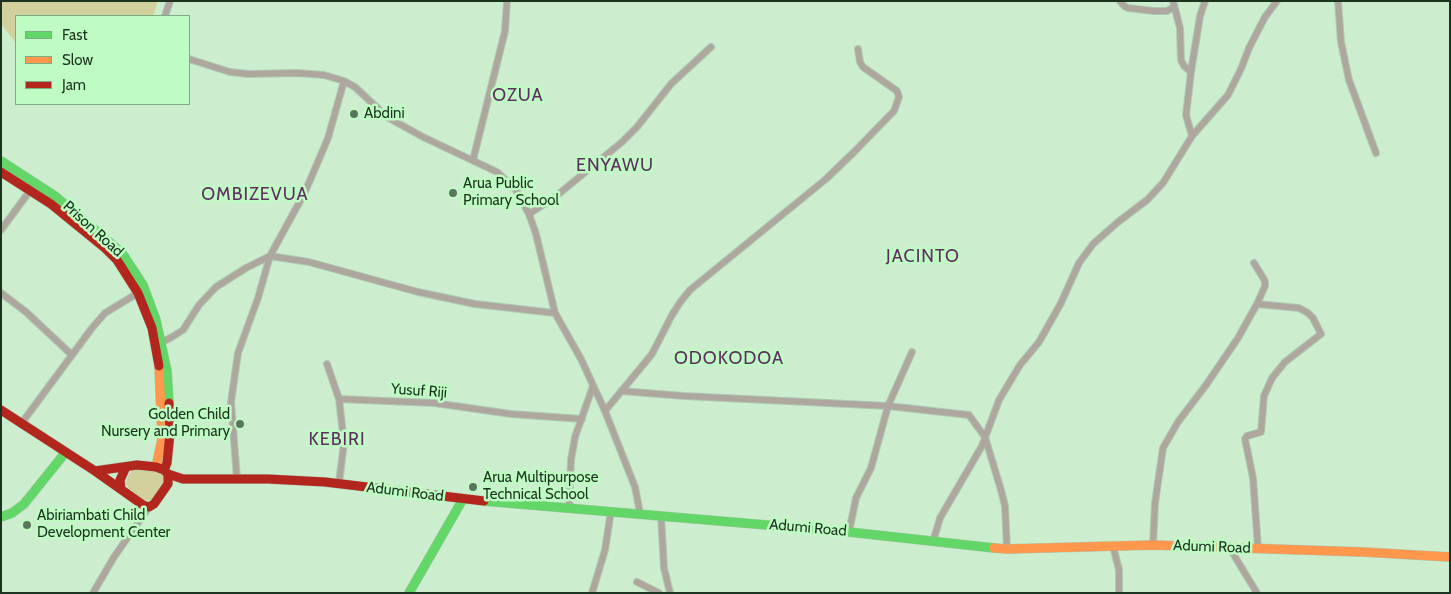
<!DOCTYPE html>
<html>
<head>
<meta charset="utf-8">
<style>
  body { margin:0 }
  #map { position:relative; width:1451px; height:594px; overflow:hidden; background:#cceecf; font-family:Cabin,sans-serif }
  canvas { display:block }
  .frame { position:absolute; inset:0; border:2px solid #1c341f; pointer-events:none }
  .legend { position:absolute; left:15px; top:15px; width:175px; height:90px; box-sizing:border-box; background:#befcc4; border:1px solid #7dac82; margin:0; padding:6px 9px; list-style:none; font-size:15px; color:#1c341f }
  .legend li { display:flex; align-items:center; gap:10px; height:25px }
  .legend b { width:25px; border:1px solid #7dac82 }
</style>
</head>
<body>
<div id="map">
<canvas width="1451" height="594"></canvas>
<div class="frame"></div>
<ul class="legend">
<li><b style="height:6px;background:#63d668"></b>Fast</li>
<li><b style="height:6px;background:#ff974d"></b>Slow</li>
<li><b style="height:6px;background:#b3261e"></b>Jam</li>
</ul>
</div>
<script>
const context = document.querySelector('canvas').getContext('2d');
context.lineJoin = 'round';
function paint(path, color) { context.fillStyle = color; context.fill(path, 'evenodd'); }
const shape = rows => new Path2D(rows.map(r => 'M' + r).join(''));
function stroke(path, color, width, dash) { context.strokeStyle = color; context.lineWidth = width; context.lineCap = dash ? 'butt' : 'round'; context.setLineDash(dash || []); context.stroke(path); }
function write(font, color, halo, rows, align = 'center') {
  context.font = font + ' Cabin,sans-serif'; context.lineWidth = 5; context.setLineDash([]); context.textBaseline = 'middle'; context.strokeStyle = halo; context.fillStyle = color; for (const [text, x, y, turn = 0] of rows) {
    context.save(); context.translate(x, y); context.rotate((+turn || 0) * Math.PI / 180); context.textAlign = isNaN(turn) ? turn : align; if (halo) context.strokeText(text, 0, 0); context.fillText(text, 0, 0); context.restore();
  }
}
const green = shape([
  [1,1,158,1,153,16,16,16,16,43,1,24],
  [138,468,162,471,166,484,155,499,150,501,144,500,129,489,126,483,128,476,133,469]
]);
const street = shape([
  [1120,1,1124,6,1128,8,1154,11,1167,11,1174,7],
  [1173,1,1180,28,1181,60,1184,66,1191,72],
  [1338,1,1341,42,1349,80,1376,153],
  [165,16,170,1],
  [189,59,230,72,248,74,297,73,324,75,344,81,355,87,387,117,423,137,497,172,516,190,529,214,536,234,555,313,581,359,605,411,635,487,640,513],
  [1192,136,1186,115,1191,72,1200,16,1205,1],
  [473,160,505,31,507,1],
  [529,214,555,197,622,142,637,127,671,84,711,47],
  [1,230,32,188],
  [1,293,26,312,72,355],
  [1257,304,1299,308,1308,313,1313,318,1321,334,1285,362,1272,378,1264,396,1261,432,1247,436,1245,439,1253,478,1258,548],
  [158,344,172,337,183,330,199,305,216,287,246,268,270,256,309,262,418,292,475,304,555,313],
  [327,364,339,399,344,443,339,483],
  [621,391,684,396,888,406,969,415,985,437,1001,490,1005,506,1007,549],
  [339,399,434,403,511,414,582,419],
  [605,411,652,354,672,315,681,301,690,290,826,179,854,152,894,111,899,97,897,91,863,67,860,62,858,49],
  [21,424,92,328,105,313,138,293],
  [237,479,231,402,238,353,258,298,270,256,305,192,320,157,328,138,344,81],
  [569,508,571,460,575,437,593,386],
  [661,516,664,568,670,593],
  [849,532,856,498,871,468,888,406,912,352],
  [933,542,940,518,982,446,999,400,1020,365,1039,342,1061,303,1079,263,1093,244,1118,222,1147,200,1163,183,1192,136,1228,95,1241,69,1249,48,1265,17,1277,1],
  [1153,545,1155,503,1163,448,1178,422,1206,385,1238,338,1257,304,1265,286,1265,281,1254,263],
  [1113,546,1119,570,1119,593],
  [1229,547,1257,593],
  [637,582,659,593],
  [93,593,114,557,149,507],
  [592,593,605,550,611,511]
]);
const fast = shape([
  [1,161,55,196,122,253,143,285,156,320,167,371,169,403],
  [484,501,849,532,994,548],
  [1,517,12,513,24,504,65,453],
  [409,593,463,499]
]);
const slow = shape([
  [156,467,162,439,159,366],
  [994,548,1007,549,1153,545,1363,552,1450,557]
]);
const jam = shape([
  [1,172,51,204,105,248,117,260,138,293,152,328,159,366],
  [1,410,95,471,143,505,149,507,154,504,168,484,168,474,164,470,156,467,137,465,95,471],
  [164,470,167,463,170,433,169,403],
  [168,474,183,479,268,479,325,482,484,501],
  [121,489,120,480,126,467]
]);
const markers = [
  [354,114,5,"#5a755d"],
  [453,193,5,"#5a755d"],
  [240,424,5,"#5a755d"],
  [473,487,5,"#5a755d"],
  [27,525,5,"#5a755d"]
];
const poiNames = [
  ["Abdini",364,114],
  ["Arua Public",463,184],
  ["Primary School",463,201],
  ["Golden Child",230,415,"right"],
  ["Nursery and Primary",230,432,"right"],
  ["Arua Multipurpose",483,478],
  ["Technical School",483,495],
  ["Abiriambati Child",37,516],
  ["Development Center",37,533]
];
const streetNames = [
  ["Prison Road",93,229,42],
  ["Yusuf Riji",419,391,4],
  ["Adumi Road",405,492,7],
  ["Adumi Road",808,528,5],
  ["Adumi Road",1212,547,2]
];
const quarterNames = [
  ["OZUA",518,96],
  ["ENYAWU",615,166],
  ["OMBIZEVUA",255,195],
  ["JACINTO",923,257],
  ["ODOKODOA",729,359],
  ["KEBIRI",337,440]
];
paint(green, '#d2d19e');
stroke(street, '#afcab2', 8);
stroke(fast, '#afcab2', 10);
stroke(slow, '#afcab2', 10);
stroke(jam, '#afcab2', 10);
stroke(street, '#aea7a0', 6);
stroke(fast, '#63d668', 9);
stroke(slow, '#ff974d', 9);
stroke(jam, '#b3261e', 9);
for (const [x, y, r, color] of markers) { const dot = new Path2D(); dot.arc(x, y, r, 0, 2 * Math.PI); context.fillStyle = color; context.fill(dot); stroke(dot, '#befcc4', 2); }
write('15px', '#1c341f', '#befcc4', poiNames, 'left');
write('15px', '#1c341f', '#befcc4', streetNames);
context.letterSpacing = '1px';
write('18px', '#5f2e5f', '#befcc4', quarterNames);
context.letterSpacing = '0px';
</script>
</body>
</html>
